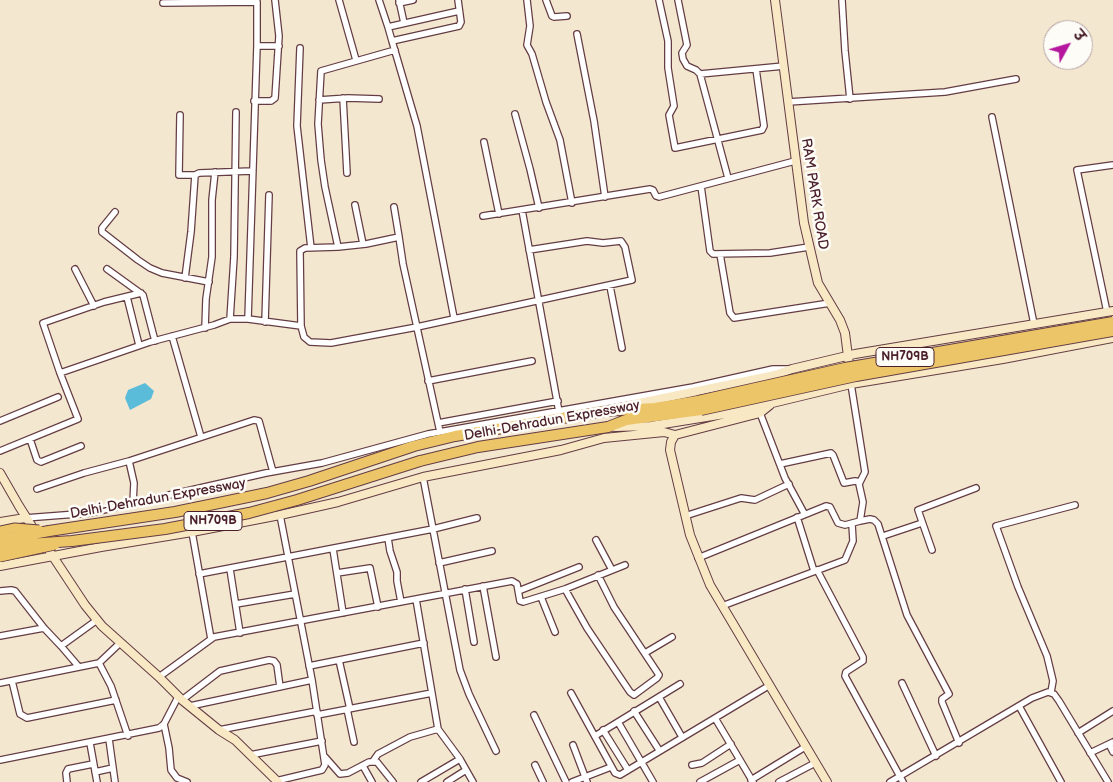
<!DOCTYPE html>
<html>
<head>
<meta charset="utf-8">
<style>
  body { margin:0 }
  #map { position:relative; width:1113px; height:782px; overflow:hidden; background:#f4e7cf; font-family:"Balsamiq Sans","Playpen Sans Deva",sans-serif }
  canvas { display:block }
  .north { position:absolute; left:1043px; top:20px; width:50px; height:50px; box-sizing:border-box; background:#fdfcf7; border:1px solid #b5a4a5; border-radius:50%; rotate:51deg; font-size:14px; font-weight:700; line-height:20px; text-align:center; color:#4a1f2b }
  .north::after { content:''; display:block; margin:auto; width:18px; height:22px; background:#b5179e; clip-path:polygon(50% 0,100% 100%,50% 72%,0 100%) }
</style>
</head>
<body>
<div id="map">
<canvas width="1113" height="782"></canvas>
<div class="north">उ</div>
</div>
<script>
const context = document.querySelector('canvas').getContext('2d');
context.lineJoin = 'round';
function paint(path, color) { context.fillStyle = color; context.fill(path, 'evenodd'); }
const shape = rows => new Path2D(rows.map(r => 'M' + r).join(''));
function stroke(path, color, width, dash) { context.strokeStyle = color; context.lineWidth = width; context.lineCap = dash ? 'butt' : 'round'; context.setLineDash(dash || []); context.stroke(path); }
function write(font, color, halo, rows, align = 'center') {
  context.font = font + ' "Balsamiq Sans",sans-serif'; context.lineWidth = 5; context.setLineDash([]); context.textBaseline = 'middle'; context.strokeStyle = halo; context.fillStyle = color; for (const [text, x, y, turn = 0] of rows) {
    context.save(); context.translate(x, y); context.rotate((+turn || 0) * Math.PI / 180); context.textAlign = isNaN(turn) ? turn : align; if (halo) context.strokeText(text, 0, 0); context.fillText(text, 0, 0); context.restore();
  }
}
const water = shape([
  [145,383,154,391,151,399,130,410,125,398,128,390]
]);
const street = shape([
  [339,0,356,60],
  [379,0,388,27],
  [399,0,404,23],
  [527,0,530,26,527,45,532,54,546,102,560,140,572,203],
  [546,0,552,16,554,17,567,16],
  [659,0,668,41,668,68,674,106,669,115,675,148,762,130,764,126,756,69],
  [678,0,687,45,682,53,683,59,687,66,696,70,700,74,728,178],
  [842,0,845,51,850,99],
  [399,3,413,0],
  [577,34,594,121,605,197],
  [392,41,388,27,459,11],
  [257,46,279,46],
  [300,48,297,126,311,248],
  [395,50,321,71,318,124,321,160,325,187,338,247,366,244,399,237,403,264,440,432],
  [700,74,784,66],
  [343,98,347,173],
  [319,100,348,98,379,99],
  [254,101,271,101,275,98,279,36,275,0],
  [788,102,945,92,1016,79],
  [515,114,530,169,539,208],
  [180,115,179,175,195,175],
  [992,117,1034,324],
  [484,142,499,214],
  [701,186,710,251,713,254,770,253,809,247],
  [355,205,363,244],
  [394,207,399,237],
  [522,210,559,412],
  [115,212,102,228,102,232,138,260,150,268,162,273,209,282],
  [483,216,650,189,653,190,656,196,659,197,795,161],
  [338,247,305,248,300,251,301,326,304,337,310,342,331,343,417,327,632,280,625,247,621,241,603,243,587,241,529,250],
  [720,254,730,313,734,318,830,303],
  [75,269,94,306],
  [107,269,143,295,155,341],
  [185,278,191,232,195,175,199,173,252,171],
  [610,286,622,348],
  [127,297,139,345],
  [1107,312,1077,170,1113,165],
  [454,318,417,126,392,41,459,26,461,22,458,0],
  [230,319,234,257,236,112],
  [248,319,301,326],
  [265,322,269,195],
  [205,328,206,299,212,257,212,200,215,172],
  [172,336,201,437],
  [60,373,43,323,104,302,141,293],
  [428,381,532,361],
  [851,384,865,472,859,484,863,502,860,521,870,519,874,520,878,524,907,615,949,694,942,699,942,702,959,743],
  [760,413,785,478,804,513],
  [0,421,58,397],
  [438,423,558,401],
  [30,439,37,460,41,462,81,446],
  [0,451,78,419,60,373,150,342,214,325,230,319,248,319,257,46,257,2,163,3],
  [780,464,831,453,833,455,844,483,855,481,860,482],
  [423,477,460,670,469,694,496,751],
  [37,489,84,473,129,461],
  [133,503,134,483,129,461,254,420,259,421,273,472],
  [685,516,741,498,755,500,789,484],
  [797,517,814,571],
  [25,518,90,513,266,473,322,463,428,434,693,387,773,369,788,369],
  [192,532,211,639],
  [883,536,922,523],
  [388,538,390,551,397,572,397,581,401,602],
  [596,540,612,570],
  [333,549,343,613],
  [932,550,918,510,976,488],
  [698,558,826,506,830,507,838,523,845,525,860,521],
  [439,563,492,551],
  [230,569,240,633],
  [817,570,863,657,863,661,846,672,845,676,903,782],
  [337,573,370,568,378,607],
  [199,574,433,529,477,518],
  [483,586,496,657],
  [465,589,474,642],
  [565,589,587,628,630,692,634,695,657,678,659,675,614,607,598,575],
  [518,590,520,601,523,602,565,589,625,565],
  [0,591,11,590,15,591,44,628,61,646,97,620],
  [541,597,555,632],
  [416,599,438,729,460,759,473,782],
  [236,604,295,594],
  [722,606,845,560,853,541,852,524],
  [0,636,44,628],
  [61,646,79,667],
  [645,653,672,637],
  [339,660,350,709],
  [99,663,111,686,128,736],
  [309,666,424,643],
  [159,677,214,637,512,581,517,584,518,590,521,590,579,567],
  [12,681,20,714,27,718,116,700],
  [0,683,99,663,120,643],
  [902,683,936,756],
  [1051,692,1053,681,1047,656,1018,587,996,526,1075,505],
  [571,693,615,773,620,775,770,685],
  [659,697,682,737],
  [182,700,220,671,269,660,274,661,277,665,280,687],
  [190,706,312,680],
  [1019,706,1061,782],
  [347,709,354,742],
  [634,711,659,750],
  [317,715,432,693],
  [534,715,566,782],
  [715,718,753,782],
  [618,722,653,782],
  [164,724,169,748,171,770,177,778,187,782],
  [219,730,317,711],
  [603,730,628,770],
  [1078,733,1113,711],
  [595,736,680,684],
  [90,743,97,782],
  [1109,744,1113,752],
  [573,745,587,782],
  [1090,753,1113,742],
  [250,755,322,741],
  [325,757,340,774,348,773,369,762,377,762,393,782],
  [0,760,159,728,164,724,178,697],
  [373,761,378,754,410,737,438,729],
  [535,765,543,782],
  [692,765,702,763,731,744],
  [363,766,372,782],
  [113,768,115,782],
  [95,772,113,768,109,739],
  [751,780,805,747],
  [276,781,322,770,325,765,312,680,280,515],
  [67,782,66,773,68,769,93,764],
  [421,782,460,759],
  [447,782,466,770],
  [572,782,611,767],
  [700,782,740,760],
  [779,782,815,763],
  [890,782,1032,698,1048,692,1054,694,1059,701,1108,782]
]);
const secondary = shape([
  [775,0,804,223,818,283,840,320,845,333,850,372],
  [770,405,760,413,675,435,671,442,670,450,690,535,710,585,827,782],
  [620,407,775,375,792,369,855,354,1113,311],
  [615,427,651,426,731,413,851,384,1003,359,1113,338],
  [0,473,19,506,36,533],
  [0,522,25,518],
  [50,552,85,605,102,626,159,677,182,700,219,730,235,740,278,782],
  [0,566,101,547,192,532,280,515,338,502,423,477,561,450,604,438,664,432,675,435]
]);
const highway = shape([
  [420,461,478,447,608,427,626,420,701,410],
  [49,531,175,512,267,493,309,481,414,446,455,436,604,411,655,408,698,401]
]);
const primaryBridge = shape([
  [0,531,15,528,39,530],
  [0,557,55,545]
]);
const highwayBridge = shape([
  [698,401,845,368,1113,322],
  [701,410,856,376,1113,331],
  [0,540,49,531],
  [0,549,29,544,72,541,165,529,249,513,297,500,420,461]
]);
const shields = [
  [905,357,58],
  [213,521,58]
];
const shieldNames = [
  ["NH709B",905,357],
  ["NH709B",213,521]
];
const streetNames = [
  ["RAM PARK ROAD",814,194,81],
  ["Delhi-Dehradun Expressway",552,421,-10],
  ["Delhi-Dehradun Expressway",158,499,-10]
];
paint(water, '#5bbcda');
stroke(street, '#643d44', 8);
stroke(secondary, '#643d44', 10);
stroke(highway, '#643d44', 12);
stroke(street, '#fff', 5.5);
stroke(secondary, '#f8e8c3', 8);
stroke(highway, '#edc569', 10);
stroke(primaryBridge, '#643d44', 11, []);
stroke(highwayBridge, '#643d44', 12, []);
stroke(primaryBridge, '#edc569', 9);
stroke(highwayBridge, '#edc569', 10);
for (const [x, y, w] of shields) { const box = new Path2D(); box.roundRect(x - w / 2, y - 9.5, w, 19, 4); context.fillStyle = '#fdfcf7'; context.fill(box); stroke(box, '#4a1f2b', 1); }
write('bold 12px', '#4a1f2b', null, shieldNames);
write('14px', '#4a1f2b', '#fdfcf7', streetNames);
</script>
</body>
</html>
